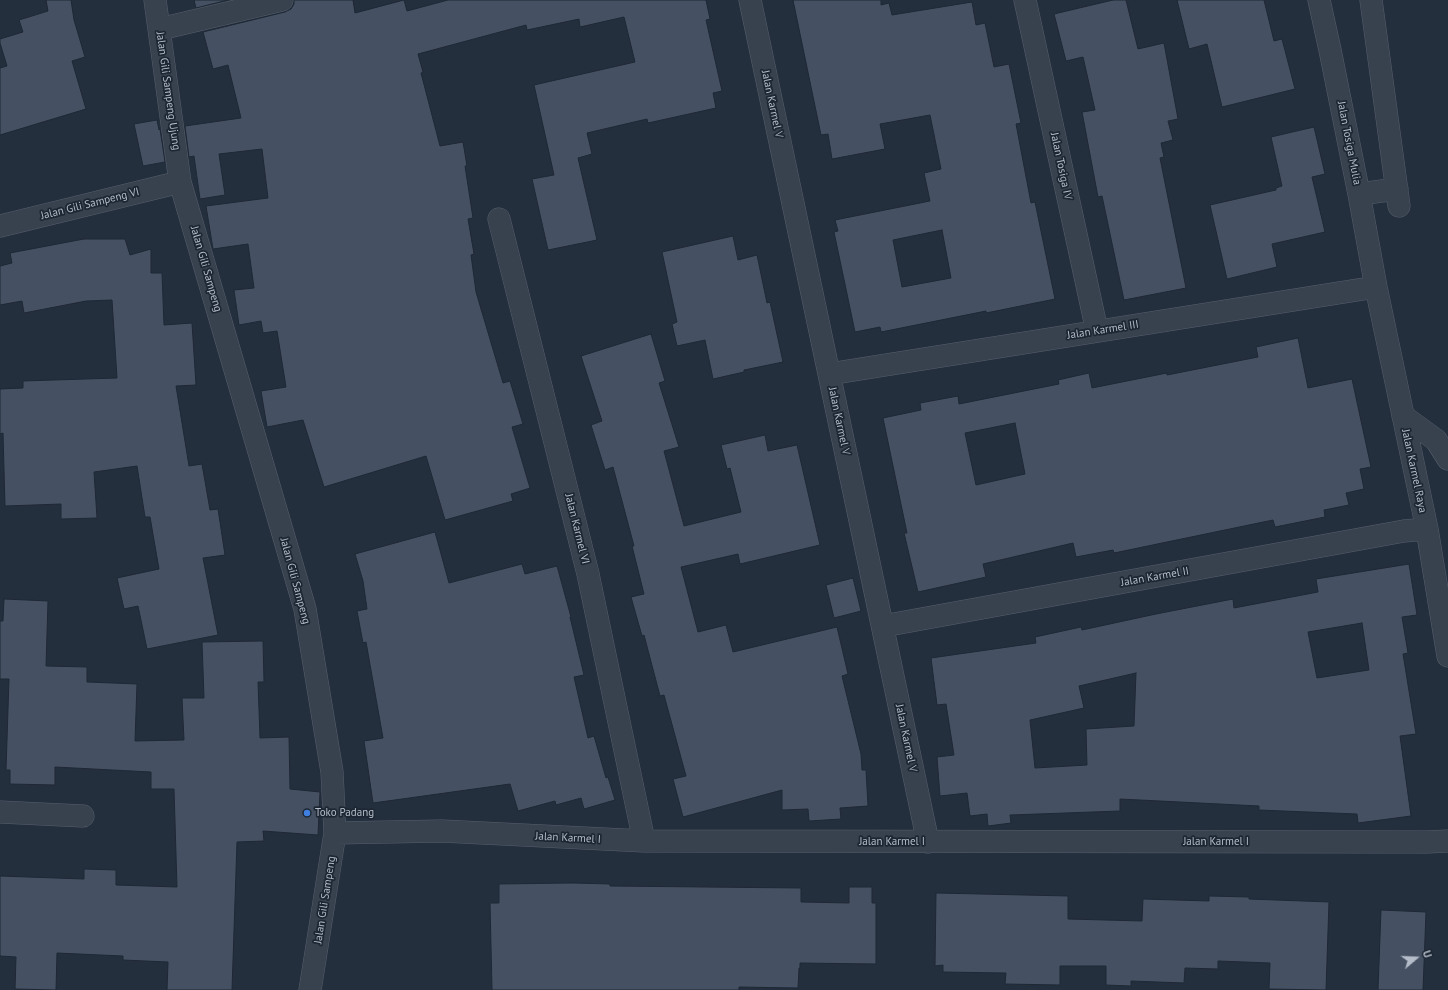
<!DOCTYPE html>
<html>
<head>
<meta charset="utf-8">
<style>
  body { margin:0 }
  #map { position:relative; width:1448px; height:990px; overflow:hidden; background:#242f3e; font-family:"PT Sans",sans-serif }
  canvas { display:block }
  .north { position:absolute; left:1396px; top:938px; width:40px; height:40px; -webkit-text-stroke:3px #1d2633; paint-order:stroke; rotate:71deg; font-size:11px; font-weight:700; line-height:16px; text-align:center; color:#b4bcc9 }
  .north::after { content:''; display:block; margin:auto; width:14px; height:18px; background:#b4bcc9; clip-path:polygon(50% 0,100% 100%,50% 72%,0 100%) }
</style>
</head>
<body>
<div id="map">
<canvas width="1448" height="990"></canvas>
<div class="north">U</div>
</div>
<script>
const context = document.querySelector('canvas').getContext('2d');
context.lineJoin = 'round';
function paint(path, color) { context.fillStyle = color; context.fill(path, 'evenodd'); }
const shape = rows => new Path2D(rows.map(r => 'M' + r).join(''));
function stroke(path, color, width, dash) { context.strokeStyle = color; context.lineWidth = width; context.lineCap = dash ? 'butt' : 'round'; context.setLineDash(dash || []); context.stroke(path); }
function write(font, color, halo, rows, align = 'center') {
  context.font = font + ' "PT Sans",sans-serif'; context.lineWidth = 3.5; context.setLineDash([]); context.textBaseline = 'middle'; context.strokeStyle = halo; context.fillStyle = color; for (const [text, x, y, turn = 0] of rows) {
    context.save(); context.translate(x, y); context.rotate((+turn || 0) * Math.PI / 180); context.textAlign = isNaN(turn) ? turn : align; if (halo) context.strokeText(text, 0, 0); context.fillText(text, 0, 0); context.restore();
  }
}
const building = shape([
  [46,0,71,0,74,20,85,57,72,61,86,109,0,135,0,68,7,66,0,43,0,39,23,32,19,20,48,11,46,0],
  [194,0,228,0,196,8,194,0],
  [294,0,353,0,355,13,404,0,407,11,448,0,706,0,710,19,706,20,722,91,713,93,716,108,648,123,647,119,587,133,592,154,578,158,597,240,548,250,532,179,554,175,534,85,635,62,624,17,580,27,579,19,527,30,526,25,418,54,423,72,421,73,440,146,463,142,467,166,465,166,473,218,468,219,474,254,471,255,476,292,503,383,510,381,523,424,512,427,530,488,511,494,513,501,445,520,426,456,324,487,303,420,267,427,261,391,286,387,277,331,263,333,261,321,239,325,234,290,254,288,248,244,213,249,206,206,268,198,262,149,219,154,225,195,200,199,194,156,189,157,185,126,241,118,228,65,213,69,203,32,285,12,291,9,294,4,294,0],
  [793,0,881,0,881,5,889,3,892,15,972,2,976,25,985,23,994,67,1009,64,1021,123,1016,124,1031,203,1035,202,1055,299,986,313,986,311,881,332,880,327,855,332,834,232,838,231,835,220,930,201,924,173,941,169,930,115,880,124,885,149,832,159,828,134,821,135,793,0],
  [942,230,951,278,902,287,893,240,942,230],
  [1113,0,1126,0,1138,49,1164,43,1178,119,1168,121,1173,140,1161,143,1164,157,1160,158,1186,288,1124,300,1102,196,1098,197,1082,112,1095,110,1083,57,1066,61,1054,14,1113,0],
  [1177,0,1264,0,1274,41,1282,39,1295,89,1222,107,1207,44,1189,49,1177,0],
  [157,120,159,130,160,129,165,162,143,166,134,124,157,120],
  [1314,127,1325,174,1312,177,1325,232,1272,244,1277,267,1227,279,1210,205,1276,190,1276,188,1282,186,1271,137,1314,127],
  [733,236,738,260,757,255,767,303,770,302,783,362,744,370,744,372,713,379,705,340,677,346,672,324,677,322,662,252,733,236],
  [84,239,125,239,130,255,151,249,151,273,162,273,164,325,192,323,196,385,176,386,189,466,202,464,210,510,218,509,225,555,203,558,218,635,147,649,138,606,124,609,117,578,159,569,150,517,145,517,137,466,94,472,97,518,61,519,61,504,5,506,3,433,0,434,0,389,23,388,23,381,117,378,112,300,86,301,24,313,22,301,0,305,0,266,12,263,10,253,84,239],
  [651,334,665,381,659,383,679,447,664,451,684,526,741,512,730,468,727,469,721,445,765,435,768,451,797,445,820,545,740,564,738,554,681,567,698,632,726,625,733,652,837,627,848,674,842,676,861,754,862,770,866,770,868,806,840,808,841,819,809,821,808,809,782,810,782,790,683,817,673,779,686,776,664,695,660,696,644,635,642,636,631,597,644,594,632,546,634,546,613,467,605,470,591,425,602,421,581,356,651,334],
  [1298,338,1308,388,1352,379,1371,467,1360,469,1364,489,1346,493,1349,505,1324,510,1325,517,1275,527,1273,520,1114,553,1113,550,1076,557,1073,543,983,564,986,577,918,592,904,533,907,533,883,418,921,410,920,403,958,396,959,404,1059,384,1058,380,1089,373,1092,388,1167,373,1167,375,1258,357,1256,347,1298,338],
  [1015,423,1025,474,976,485,965,433,1015,423],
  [435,532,449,583,522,564,525,574,557,566,571,617,570,617,584,675,574,677,588,738,594,736,606,778,608,777,615,800,584,809,581,798,556,805,555,801,518,811,510,784,373,803,364,741,383,738,366,642,363,643,357,611,367,609,363,581,355,554,435,532],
  [1409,564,1417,615,1402,617,1408,653,1403,654,1416,734,1400,736,1411,816,1358,823,1357,814,1259,810,1259,806,1120,799,1120,811,1010,815,1011,823,988,826,987,814,970,816,967,793,940,796,937,757,954,755,946,704,937,705,931,658,1036,643,1035,637,1081,627,1082,630,1156,614,1233,599,1234,608,1318,592,1316,579,1409,564],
  [1362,623,1369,670,1317,678,1308,632,1362,623],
  [1136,673,1134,726,1086,729,1087,765,1035,768,1030,720,1084,708,1079,686,1136,673],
  [853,578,861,611,834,618,826,585,853,578],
  [4,599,48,601,46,666,87,667,87,682,137,684,135,741,184,740,182,698,204,698,202,642,263,641,264,682,258,682,260,738,289,737,290,789,320,792,318,835,263,831,264,841,237,842,232,990,167,990,168,962,123,960,123,956,57,953,56,990,15,989,16,957,0,956,0,876,84,879,84,869,116,870,116,885,177,887,174,789,151,789,151,772,55,767,55,785,10,784,10,770,6,770,9,679,0,679,0,621,3,621,4,599],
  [572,883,610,884,610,886,801,888,801,902,849,903,849,887,872,887,872,903,876,903,876,964,800,963,800,968,799,968,798,988,739,987,739,990,492,990,490,903,499,903,499,884,572,883],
  [936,893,1068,896,1068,919,1142,921,1143,899,1209,901,1209,896,1249,897,1249,899,1329,902,1326,990,1269,989,1270,963,1218,961,1218,969,1185,968,1184,983,1131,981,1131,986,1106,985,1106,966,1060,966,1060,985,1005,984,1006,973,943,972,943,965,935,966,936,893],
  [1381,910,1426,912,1423,990,1378,990,1381,910]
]);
const minor = shape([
  [155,0,180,182,305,609,332,772,335,833,310,990],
  [750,0,928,842],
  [1025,0,1097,331],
  [1319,0,1330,50,1359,194,1376,287,1427,529,1448,656],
  [1371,0,1399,206],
  [160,29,282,0],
  [1359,194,1397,189],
  [499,219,588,574,644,841],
  [0,226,180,182],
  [829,374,1376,287],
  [1403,416,1436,440,1448,459],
  [883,626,1404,531,1427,529],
  [0,812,83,816],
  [335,833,442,831,644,841,1427,842,1448,841]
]);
const markers = [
  [307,813,4,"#3f7fe0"]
];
const streetNames = [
  ["Jalan Gili Sampeng Ujung",168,91,82],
  ["Jalan Karmel V",772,104,78],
  ["Jalan Tosiga Mulia",1349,143,79],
  ["Jalan Tosiga IV",1061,166,78],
  ["Jalan Gili Sampeng VI",90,204,-14],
  ["Jalan Gili Sampeng",206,269,74],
  ["Jalan Karmel III",1103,330,-9],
  ["Jalan Karmel V",839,421,78],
  ["Jalan Karmel Raya",1414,471,78],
  ["Jalan Karmel VI",577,529,76],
  ["Jalan Karmel II",1155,577,-10],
  ["Jalan Gili Sampeng",295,581,75],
  ["Jalan Karmel V",906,738,78],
  ["Jalan Karmel I",568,838,3],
  ["Jalan Karmel I",892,842],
  ["Jalan Karmel I",1216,842],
  ["Jalan Gili Sampeng",325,900,-81]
];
const poiNames = [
  ["Toko Padang",315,813]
];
paint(building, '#455162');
stroke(building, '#1f2835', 1);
stroke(minor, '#565f6c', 23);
stroke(minor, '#38414e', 22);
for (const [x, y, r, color] of markers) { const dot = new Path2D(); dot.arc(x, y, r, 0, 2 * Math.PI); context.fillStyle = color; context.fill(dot); stroke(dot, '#1d2633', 1.5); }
write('11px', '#b4bcc9', '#1d2633', streetNames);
write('11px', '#b4bcc9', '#1d2633', poiNames, 'left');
</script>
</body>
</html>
